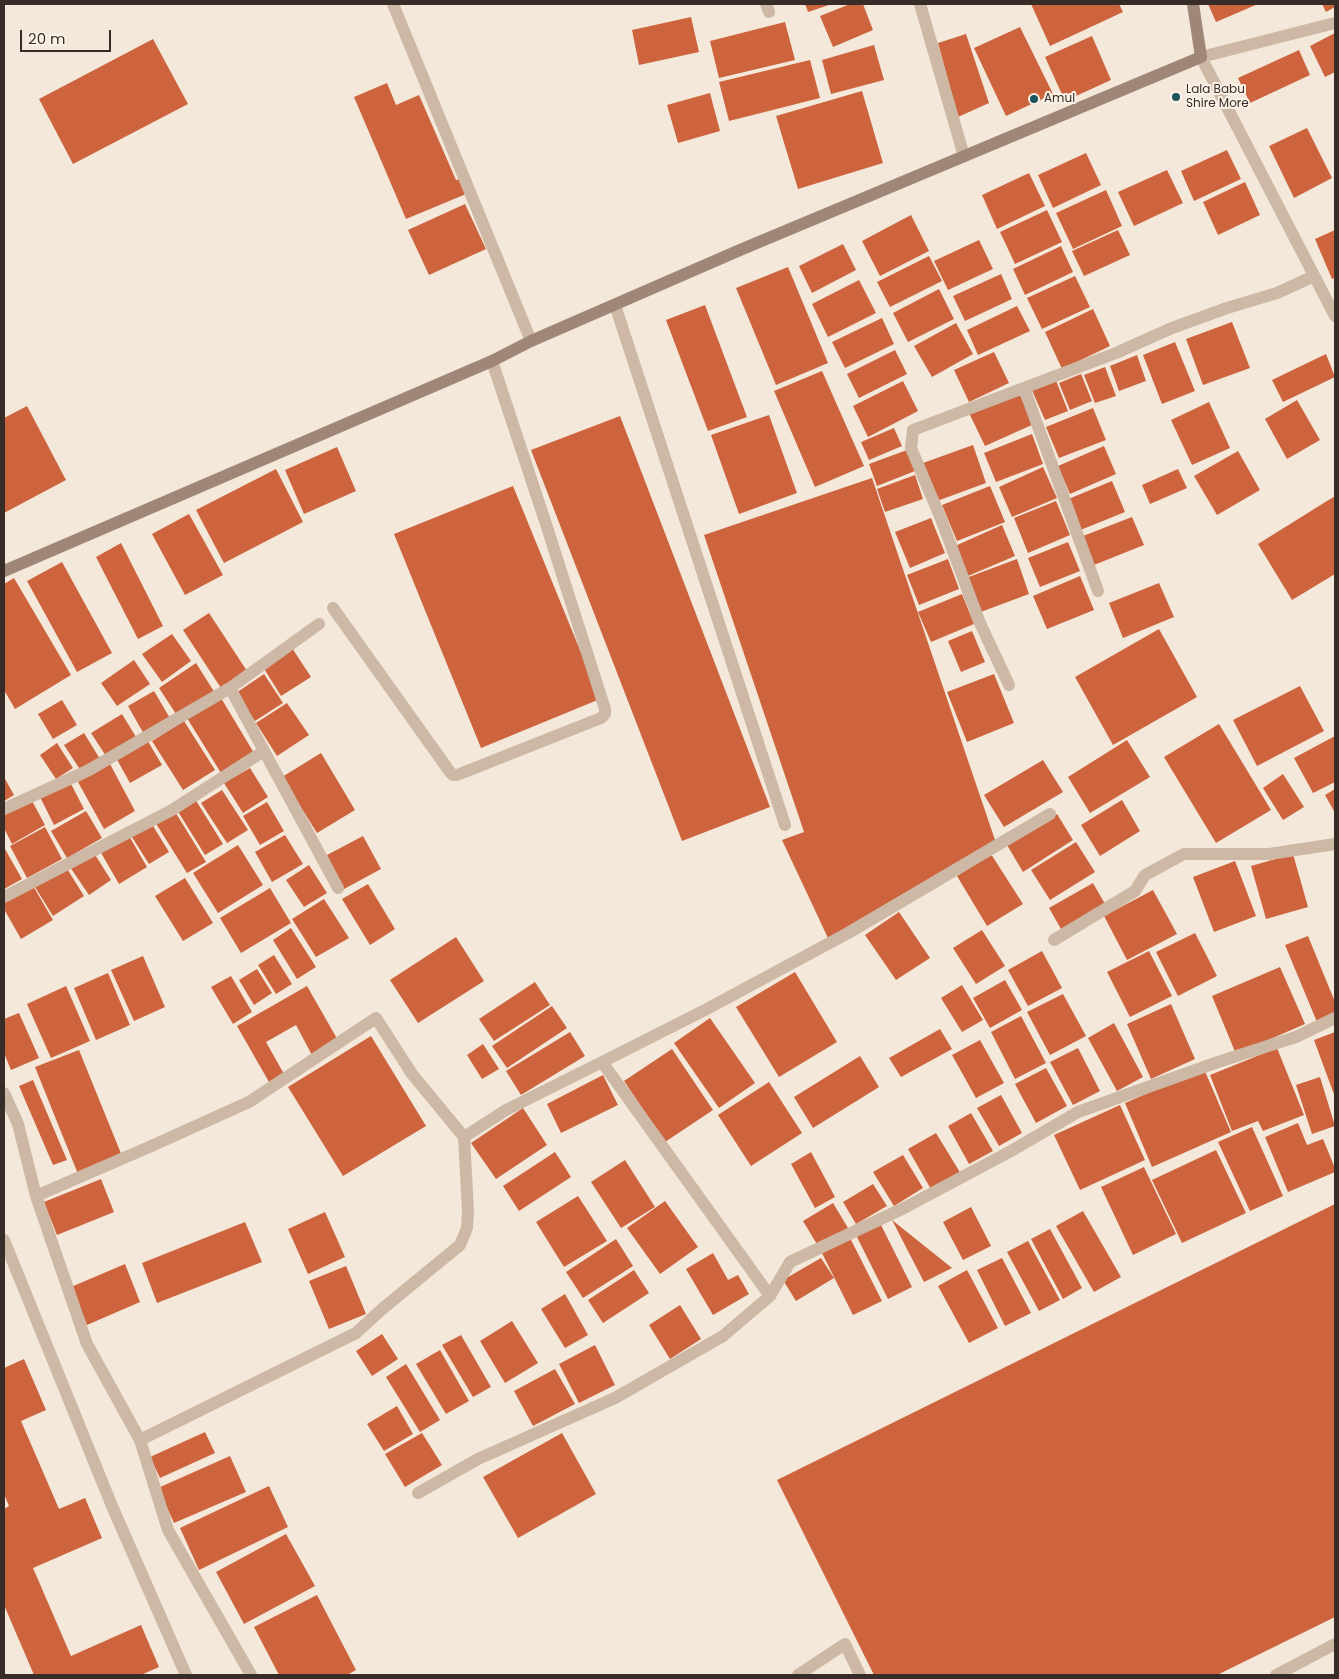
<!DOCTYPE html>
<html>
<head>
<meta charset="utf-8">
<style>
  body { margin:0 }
  #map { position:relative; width:1339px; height:1679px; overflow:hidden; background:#f3e8da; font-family:Poppins,sans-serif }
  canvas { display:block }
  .frame { position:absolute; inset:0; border:5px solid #372c27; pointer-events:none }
  .scale { position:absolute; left:20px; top:30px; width:91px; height:22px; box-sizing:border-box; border:2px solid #372c27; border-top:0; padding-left:6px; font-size:15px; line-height:18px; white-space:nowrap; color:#372c27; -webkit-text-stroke:4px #faf2e6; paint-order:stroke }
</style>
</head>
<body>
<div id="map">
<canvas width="1339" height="1679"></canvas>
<div class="frame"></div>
<div class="scale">20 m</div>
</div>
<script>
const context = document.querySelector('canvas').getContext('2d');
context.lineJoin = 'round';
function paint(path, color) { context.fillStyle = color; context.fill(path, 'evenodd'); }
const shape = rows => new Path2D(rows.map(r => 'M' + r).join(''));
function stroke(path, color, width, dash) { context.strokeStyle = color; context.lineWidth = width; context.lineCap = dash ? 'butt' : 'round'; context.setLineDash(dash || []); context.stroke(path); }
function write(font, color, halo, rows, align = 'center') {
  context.font = font + ' Poppins,sans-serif'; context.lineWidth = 4; context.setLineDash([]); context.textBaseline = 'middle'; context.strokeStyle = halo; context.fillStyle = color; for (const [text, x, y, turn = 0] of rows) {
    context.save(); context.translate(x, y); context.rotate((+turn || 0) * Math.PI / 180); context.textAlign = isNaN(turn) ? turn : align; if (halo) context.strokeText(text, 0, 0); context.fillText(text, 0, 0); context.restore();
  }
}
const building = shape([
  [805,4,832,4,808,12],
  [850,4,863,4,873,30,833,47,820,16],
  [1031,4,1119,4,1123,12,1050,46],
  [1208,4,1258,4,1216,22],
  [1322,4,1335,4,1335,7,1326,12],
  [691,17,699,52,639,65,632,30],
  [785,22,795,60,719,78,710,41],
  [1020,27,1053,94,1006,116,974,48],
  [1335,33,1335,72,1325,77,1310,46],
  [966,34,989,103,958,117,938,43],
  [1092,36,1111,80,1065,101,1045,57],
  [153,39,188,104,73,164,39,99],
  [874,45,884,80,831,94,822,60],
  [1299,50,1310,75,1250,103,1238,78],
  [810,60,820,98,729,121,719,82],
  [387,83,396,105,419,95,456,180,460,179,466,194,406,219,354,97],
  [862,91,883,163,798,189,776,116],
  [710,93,720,131,678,143,667,105],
  [1307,128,1332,178,1294,198,1269,146],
  [1227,150,1241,179,1194,201,1181,171],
  [1086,153,1101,185,1053,208,1038,175],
  [1167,170,1183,203,1134,226,1118,192],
  [1029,173,1045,206,997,229,982,195],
  [1245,182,1260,215,1218,235,1203,202],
  [1106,190,1122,226,1073,249,1056,213],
  [465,204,486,249,429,275,408,230],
  [1047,210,1062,242,1015,264,1000,232],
  [911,215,929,251,880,276,862,241],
  [1118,230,1130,255,1084,276,1072,251],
  [1335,230,1335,278,1332,279,1315,239],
  [979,240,993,269,948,290,934,261],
  [843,244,856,270,812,293,799,266],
  [1061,246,1073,272,1025,295,1013,269],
  [929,256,942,281,890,307,877,282],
  [788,267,828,363,776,385,736,288],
  [1001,274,1012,299,965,321,953,296],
  [1075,276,1090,307,1042,329,1027,298],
  [859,280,876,313,828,337,812,304],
  [939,289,954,319,908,342,893,313],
  [705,305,747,417,708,431,666,320],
  [1017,306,1030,331,978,355,967,330],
  [1093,309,1110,346,1062,369,1045,332],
  [882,318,894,344,845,368,832,342],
  [1232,322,1250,368,1203,385,1186,339],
  [956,323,973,354,932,377,914,346],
  [1175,342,1195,391,1162,404,1143,355],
  [895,350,907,374,859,398,847,374],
  [994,352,1009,383,969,402,954,370],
  [1326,354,1335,377,1283,402,1272,380],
  [1137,355,1146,381,1119,391,1110,366],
  [1105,367,1116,396,1095,403,1084,375],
  [822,371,864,466,815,487,774,391],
  [1081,374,1092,401,1070,410,1059,383],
  [1055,378,1068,411,1045,420,1031,388],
  [903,381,918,411,868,437,853,406],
  [1018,391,1034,424,985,446,969,413],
  [1297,400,1320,440,1287,459,1265,419],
  [1209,402,1230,448,1192,465,1171,420],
  [27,406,66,480,4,513,4,418],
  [1093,408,1106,440,1059,458,1046,427],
  [769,415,797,493,739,514,711,435],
  [620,416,770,807,682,841,531,450],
  [894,428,902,446,869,460,861,442],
  [1032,434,1043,464,996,482,984,453],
  [973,445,986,483,937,501,923,463],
  [1104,446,1116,474,1070,494,1058,466],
  [337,447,356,491,304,514,285,470],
  [907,450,915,471,877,486,869,464],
  [1238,451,1260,490,1217,515,1194,476],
  [1043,467,1057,498,1012,517,999,487],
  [276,469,303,522,224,563,196,510],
  [1178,469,1187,488,1150,504,1142,485],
  [915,475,923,499,885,512,877,489],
  [872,478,995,840,828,938,782,840,804,832,704,535],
  [1112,481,1125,512,1078,531,1066,500],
  [513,486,600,699,481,748,394,534],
  [990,486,1005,522,957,541,942,505],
  [1335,496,1335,574,1292,600,1258,544],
  [1056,501,1070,535,1028,553,1014,518],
  [189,514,223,575,185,595,152,534],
  [1132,517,1144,545,1094,565,1083,536],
  [931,518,945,553,910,568,895,532],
  [1002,525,1015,556,968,576,955,546],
  [1068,542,1080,571,1040,587,1028,558],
  [121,543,163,626,138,639,96,557],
  [948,559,959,589,919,605,907,575],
  [1017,559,1029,594,978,613,966,578],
  [62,562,112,653,77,672,27,581],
  [1080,576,1094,610,1047,629,1033,596],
  [14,578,71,675,15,709,4,690,4,584],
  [1159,583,1174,617,1123,638,1109,603],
  [962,594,974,624,931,642,918,612],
  [209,613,247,671,221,688,183,630],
  [1159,629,1197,697,1113,745,1075,677],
  [972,631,985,662,961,672,948,641],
  [172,634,191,661,162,682,142,654],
  [292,648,311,677,281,696,263,667],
  [134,660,150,684,117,706,101,683],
  [196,663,215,693,178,717,159,688],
  [264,674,283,703,255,721,236,693],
  [994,674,1014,723,967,742,947,692],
  [1300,686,1324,731,1257,766,1233,720],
  [154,691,171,720,145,736,128,706],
  [221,698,254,753,221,773,187,718],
  [62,700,77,725,53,739,38,714],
  [287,703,309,735,277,756,256,723],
  [122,714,136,737,106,756,91,733],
  [184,721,215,770,183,790,152,741],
  [1219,724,1271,810,1216,843,1164,757],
  [84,733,100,759,81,771,64,745],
  [1335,736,1335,782,1313,793,1294,758],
  [146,738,162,765,130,783,115,756],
  [1127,740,1150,777,1090,813,1068,777],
  [57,743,73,768,56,779,40,755],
  [321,753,355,810,317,833,282,777],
  [1043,760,1063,792,1004,827,984,795],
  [110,764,135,811,104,829,78,782],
  [250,768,268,797,243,813,224,783],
  [1283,774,1304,807,1283,820,1263,788],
  [4,777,14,795,4,801],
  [70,782,84,809,54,825,40,797],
  [1335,789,1335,813,1325,795],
  [222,790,248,830,227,843,201,803],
  [31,799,45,825,12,844,4,828,4,814],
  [195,799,223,844,205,855,177,810],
  [1122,800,1140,831,1100,856,1081,825],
  [267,802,284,831,260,845,243,816],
  [174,810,206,862,187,873,155,822],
  [86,811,102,838,67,858,51,831],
  [1057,814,1073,840,1023,872,1007,845],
  [150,821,169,852,149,864,130,834],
  [45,827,62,859,27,878,10,846],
  [128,834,147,867,119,884,100,851],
  [285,835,303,864,272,882,255,852],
  [363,836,381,869,344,889,327,855],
  [1076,842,1095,872,1050,900,1031,870],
  [238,845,263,885,218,913,193,873],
  [5,849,22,879,4,889,4,850],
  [94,853,111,880,89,895,70,867],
  [991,854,1023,904,987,926,957,876],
  [1293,854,1308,907,1266,919,1251,866],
  [1235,861,1256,916,1214,932,1193,877],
  [309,865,327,893,304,907,286,880],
  [66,867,84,896,53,916,35,887],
  [185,878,213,923,183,941,155,896],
  [1093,883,1105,904,1061,929,1049,908],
  [32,884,53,920,21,939,4,909,4,900],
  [368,884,395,929,370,945,342,899],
  [270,888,291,923,241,953,220,918],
  [1153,890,1177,934,1127,960,1104,916],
  [324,899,349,938,316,957,292,919],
  [899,912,930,958,896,980,865,935],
  [291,928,316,967,297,979,273,940],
  [982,930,1005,966,976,984,953,948],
  [1195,933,1217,976,1178,996,1156,952],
  [1308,936,1335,1002,1335,1014,1317,1022,1285,945],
  [456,937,484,981,418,1023,390,980],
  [1042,951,1062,988,1028,1006,1008,970],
  [1149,951,1172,996,1130,1017,1107,972],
  [274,955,292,984,276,994,258,965],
  [143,956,165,1007,134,1021,111,970],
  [1280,967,1305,1024,1236,1054,1212,996],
  [257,969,272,993,254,1005,239,980],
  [795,972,837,1042,779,1077,736,1007],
  [108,973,130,1025,96,1040,74,988],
  [231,976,252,1012,233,1024,211,987],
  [1005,980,1022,1010,990,1028,973,998],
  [535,982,550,1005,494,1041,479,1019],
  [962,985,983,1020,962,1032,941,998],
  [66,986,90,1041,51,1058,27,1004],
  [307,986,339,1042,313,1057,296,1025,266,1042,284,1074,269,1082,237,1026],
  [1063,994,1086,1036,1050,1055,1027,1012],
  [1171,1004,1195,1059,1151,1079,1127,1024],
  [552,1006,567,1028,507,1068,492,1046],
  [19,1013,39,1058,11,1070,4,1053,4,1019],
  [1021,1016,1046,1063,1015,1079,991,1032],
  [710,1018,755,1083,719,1108,674,1043],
  [1114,1023,1143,1077,1117,1091,1088,1038],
  [940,1029,952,1049,901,1077,889,1058],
  [570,1032,585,1056,521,1095,506,1071],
  [1335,1032,1335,1097,1314,1040],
  [371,1036,426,1126,343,1176,288,1087],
  [980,1040,1004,1083,976,1098,952,1055],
  [483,1044,499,1069,482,1079,467,1055],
  [1078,1048,1100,1091,1073,1105,1050,1062],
  [1277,1048,1304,1115,1263,1131,1258,1121,1232,1131,1210,1075],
  [672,1049,713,1110,665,1142,624,1081],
  [79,1050,122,1156,78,1174,35,1067],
  [860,1056,879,1087,813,1128,794,1097],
  [1046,1068,1067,1106,1036,1123,1015,1084],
  [1204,1069,1231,1132,1152,1167,1125,1103],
  [603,1075,618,1105,561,1133,547,1104],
  [1320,1077,1335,1126,1312,1134,1296,1085],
  [33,1080,67,1160,53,1165,19,1086],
  [769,1082,802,1133,751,1166,718,1115],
  [1001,1095,1022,1133,999,1146,977,1108],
  [1120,1105,1145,1160,1080,1190,1054,1135],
  [523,1108,547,1145,496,1179,471,1143],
  [971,1113,993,1151,969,1164,948,1126],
  [1298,1123,1307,1145,1323,1139,1335,1168,1335,1172,1288,1192,1265,1137],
  [1252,1127,1283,1196,1250,1211,1218,1142],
  [936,1133,961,1174,932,1191,908,1149],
  [1216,1150,1246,1213,1182,1243,1152,1180],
  [555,1152,571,1177,519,1211,503,1186],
  [811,1152,835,1197,815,1208,791,1164],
  [903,1155,923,1188,894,1206,873,1172],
  [625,1160,655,1207,621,1228,591,1182],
  [1144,1167,1176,1234,1133,1255,1101,1187],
  [101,1179,114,1212,57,1235,44,1202],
  [873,1184,887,1206,856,1224,843,1202],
  [578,1196,607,1241,564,1267,536,1222],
  [665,1201,698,1247,660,1274,627,1228],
  [833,1203,848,1228,818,1246,803,1221],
  [1335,1204,1335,1617,1217,1675,874,1675,777,1480],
  [971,1207,991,1246,963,1260,943,1222],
  [1083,1211,1121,1277,1094,1292,1056,1226],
  [325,1212,345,1257,308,1274,288,1229],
  [892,1220,952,1268,924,1282],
  [245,1222,262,1262,157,1303,142,1263],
  [880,1223,912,1287,888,1299,856,1235],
  [1050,1229,1082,1288,1063,1299,1031,1239],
  [850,1238,882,1301,853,1315,822,1253],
  [616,1239,633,1266,583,1298,566,1272],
  [1028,1241,1060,1300,1039,1311,1007,1252],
  [713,1253,728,1280,738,1275,749,1294,713,1315,686,1269],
  [821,1258,834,1278,796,1301,783,1280],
  [1002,1258,1031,1313,1005,1326,977,1270],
  [125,1264,140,1302,87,1325,71,1287],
  [346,1266,366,1314,329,1329,309,1281],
  [634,1270,649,1293,603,1323,588,1300],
  [967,1270,998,1328,969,1343,938,1286],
  [565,1294,588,1335,565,1348,541,1309],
  [680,1305,701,1339,670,1359,649,1325],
  [512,1321,538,1363,505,1383,480,1341],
  [382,1334,398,1359,372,1376,356,1351],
  [461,1335,491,1387,473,1397,442,1345],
  [595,1345,615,1385,579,1403,559,1364],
  [440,1350,469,1401,446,1414,416,1364],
  [24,1359,46,1410,21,1421,59,1509,85,1498,102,1538,33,1568,71,1656,141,1625,159,1667,141,1675,34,1675,4,1605,4,1509,9,1506,4,1494,4,1368],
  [406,1364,440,1420,420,1432,386,1377],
  [555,1369,575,1404,533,1426,514,1391],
  [397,1406,413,1434,384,1451,367,1424],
  [205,1432,215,1453,160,1478,150,1457],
  [422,1433,442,1465,405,1487,385,1454],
  [562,1433,596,1494,518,1538,483,1477],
  [230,1456,246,1492,174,1523,158,1488],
  [269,1486,288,1527,199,1570,180,1528],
  [286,1534,315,1586,244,1624,216,1572],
  [317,1595,356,1670,347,1675,279,1675,254,1627]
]);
const lane = shape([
  [615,305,785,825],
  [333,608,450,772,453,775,457,775,601,718,605,714,605,709,546,524,492,361],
  [4,1240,112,1506,186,1675]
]);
const street = shape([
  [393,4,531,341],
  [766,4,769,12],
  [920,4,964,156],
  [1335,23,1201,57,1335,316],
  [1024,388,1098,591],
  [1009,685,980,623,941,519,911,448,913,430,1116,353,1172,328,1227,308,1277,293,1314,276],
  [230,688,338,888],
  [4,809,89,770,230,688,319,624],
  [4,897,172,810,264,751],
  [1054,940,1135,891,1145,875,1184,854,1269,854,1335,844],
  [602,1062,705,1010,850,932,1050,814],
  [4,1093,18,1124,36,1196,87,1344,140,1440,168,1530,251,1675],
  [36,1196,156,1144,249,1102,376,1018,412,1074,464,1137,506,1110,602,1062,770,1296,790,1262,906,1207,1011,1151,1078,1112,1218,1062,1296,1037,1335,1018],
  [140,1440,356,1333,381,1310,460,1245,467,1228,468,1211,464,1137],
  [418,1493,478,1459,615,1398,723,1336,770,1296],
  [798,1675,845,1644,860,1675],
  [1276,1675,1335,1644]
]);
const secondary = shape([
  [4,571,492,361,531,341,740,250,1201,57,1193,4]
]);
const markers = [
  [1176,97,5,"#1a555b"],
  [1034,99,5,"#1a555b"]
];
const poiNames = [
  ["Lala Babu",1186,90],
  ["Shire More",1186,104],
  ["Amul",1044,99]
];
paint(building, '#cd643e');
stroke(lane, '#ccb8a5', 12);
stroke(street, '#ccb8a5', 12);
stroke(secondary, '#9f8676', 12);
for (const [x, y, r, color] of markers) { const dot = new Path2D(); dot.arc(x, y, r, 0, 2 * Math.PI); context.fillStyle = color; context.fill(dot); stroke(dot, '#faf2e6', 2); }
write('12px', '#372c27', '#faf2e6', poiNames, 'left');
</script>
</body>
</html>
